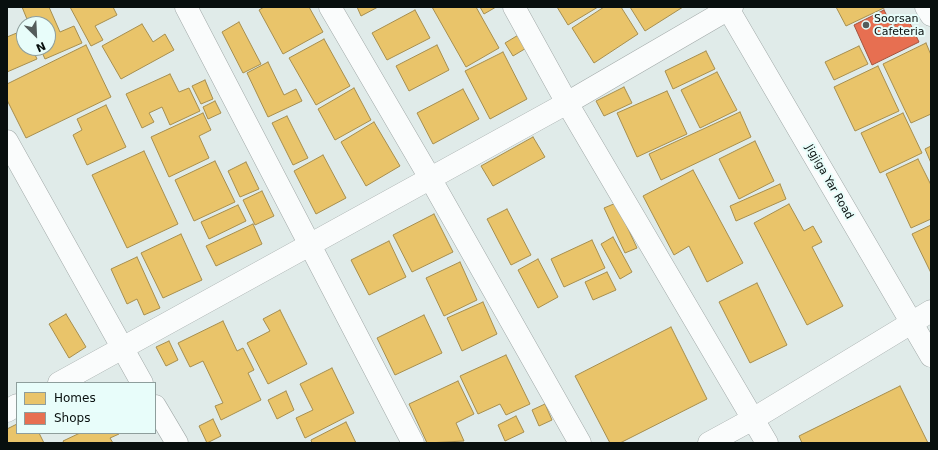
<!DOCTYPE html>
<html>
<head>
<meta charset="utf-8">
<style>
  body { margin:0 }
  #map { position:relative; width:938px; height:450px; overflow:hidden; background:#e0ebe9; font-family:"DejaVu Sans",sans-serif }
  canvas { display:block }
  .frame { position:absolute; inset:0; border:8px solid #080f0e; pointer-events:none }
  .legend { position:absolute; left:16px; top:382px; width:140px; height:52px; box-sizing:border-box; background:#e8fdfa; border:1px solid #8e9e9c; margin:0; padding:5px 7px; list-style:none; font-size:12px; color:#080f0e }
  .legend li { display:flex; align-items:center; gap:8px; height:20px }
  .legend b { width:20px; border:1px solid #8e9e9c }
  .north { position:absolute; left:16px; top:16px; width:40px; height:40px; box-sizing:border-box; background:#e8fdfa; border:1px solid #8e9e9c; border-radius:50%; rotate:156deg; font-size:11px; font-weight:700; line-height:16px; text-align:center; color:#080f0e }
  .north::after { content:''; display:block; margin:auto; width:14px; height:18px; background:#545c5b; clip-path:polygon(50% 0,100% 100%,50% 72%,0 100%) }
</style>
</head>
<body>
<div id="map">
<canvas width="938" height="450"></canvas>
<div class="frame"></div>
<ul class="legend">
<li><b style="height:11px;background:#e9c46a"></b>Homes</li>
<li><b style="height:11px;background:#e76f51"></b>Shops</li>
</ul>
<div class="north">N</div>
</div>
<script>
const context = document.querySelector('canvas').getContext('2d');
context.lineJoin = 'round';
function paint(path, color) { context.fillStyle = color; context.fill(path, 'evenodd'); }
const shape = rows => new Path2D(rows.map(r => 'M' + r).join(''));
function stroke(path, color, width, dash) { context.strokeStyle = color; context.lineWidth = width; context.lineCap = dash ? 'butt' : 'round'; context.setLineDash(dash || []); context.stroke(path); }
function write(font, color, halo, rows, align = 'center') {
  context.font = font + ' "DejaVu Sans",sans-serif'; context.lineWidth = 4; context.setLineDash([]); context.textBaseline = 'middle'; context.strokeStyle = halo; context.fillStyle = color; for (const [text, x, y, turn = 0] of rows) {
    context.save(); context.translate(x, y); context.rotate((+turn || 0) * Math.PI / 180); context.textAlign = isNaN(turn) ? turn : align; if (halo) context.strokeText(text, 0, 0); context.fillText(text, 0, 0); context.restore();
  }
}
const homes = shape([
  [22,7,49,7,60,32,74,26,82,43,45,59,40,48,48,48,48,24,29,24,22,7],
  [70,7,113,7,117,15,95,26,103,40,91,46,70,7],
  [264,7,309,7,323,32,283,54,259,10,264,7],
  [357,7,378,7,361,16,357,7],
  [432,7,476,7,499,48,466,67,432,7],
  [480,7,496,7,484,14,480,7],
  [557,7,598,7,568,25,557,7],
  [604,7,621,7,638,34,594,63,572,28,604,7],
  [630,7,683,7,645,31,630,7],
  [836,7,886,7,846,26,836,7],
  [415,10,430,38,387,60,372,33,415,10],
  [239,22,261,64,243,73,222,32,239,22],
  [142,24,153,42,165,34,174,50,121,79,102,46,142,24],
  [24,30,24,48,32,48,37,59,7,72,7,37,24,30],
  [520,34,528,47,513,56,505,43,520,34],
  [324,39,350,86,316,105,289,58,324,39],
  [926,43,931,55,931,114,911,123,883,64,926,43],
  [86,45,111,97,26,138,7,100,7,84,86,45],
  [437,45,449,70,409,91,396,66,437,45],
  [859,46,868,64,834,80,825,62,859,46],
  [706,51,715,69,673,89,665,71,706,51],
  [503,52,527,99,490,119,465,71,503,52],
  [268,62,284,95,296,89,302,101,268,117,247,73,268,62],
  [878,66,899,111,855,131,834,87,878,66],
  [717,72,737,110,700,128,681,90,717,72],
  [170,74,179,92,189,88,200,111,170,125,162,107,149,113,154,122,142,128,126,94,170,74],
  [205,80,213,99,201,104,192,86,205,80],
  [624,87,632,103,604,116,596,101,624,87],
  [354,88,371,120,335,140,318,109,354,88],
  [463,89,479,119,433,144,417,113,463,89],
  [667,91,687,134,637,157,617,113,667,91],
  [215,101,221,113,208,119,203,107,215,101],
  [106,105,126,147,87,165,73,135,82,130,77,119,106,105],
  [740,112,751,137,661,180,649,154,740,112],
  [203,113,211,130,199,136,209,158,169,177,151,137,203,113],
  [903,113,922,153,880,173,861,133,903,113],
  [287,116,308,158,293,165,272,123,287,116],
  [374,122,400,166,366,186,341,142,374,122],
  [533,137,545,157,493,186,481,166,533,137],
  [755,141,774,181,739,199,719,159,755,141],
  [931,146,931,163,925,149,931,146],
  [144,151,178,224,127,248,92,175,144,151],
  [323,155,346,198,316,214,294,171,323,155],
  [918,159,931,185,931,219,911,228,886,174,918,159],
  [215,161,235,202,194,221,175,180,215,161],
  [246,162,259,189,240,197,228,171,246,162],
  [693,170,743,263,707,282,689,246,674,255,643,196,693,170],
  [780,184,786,199,736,221,730,206,780,184],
  [262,191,274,216,255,225,243,200,262,191],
  [616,203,637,248,625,253,604,208,616,203],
  [789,204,804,231,813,226,822,242,812,247,843,306,807,325,754,223,789,204],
  [238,205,246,221,209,239,201,222,238,205],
  [507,209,531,255,511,265,487,219,507,209],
  [434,214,453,252,412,272,393,235,434,214],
  [253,224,262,244,216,266,206,246,253,224],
  [931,225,931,273,912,234,931,225],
  [181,234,202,280,163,298,141,253,181,234],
  [613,237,632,272,620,279,601,244,613,237],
  [592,240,605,268,564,287,551,259,592,240],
  [389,241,406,277,369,295,351,260,389,241],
  [137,257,160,308,144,315,137,299,127,304,111,269,137,257],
  [538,259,558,297,538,308,518,270,538,259],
  [460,262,477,300,444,316,426,278,460,262],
  [607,272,616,290,593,300,585,282,607,272],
  [757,283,787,345,750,363,719,302,757,283],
  [483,302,497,334,462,351,447,318,483,302],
  [280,310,307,364,268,384,247,343,270,331,263,319,280,310],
  [66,314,86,347,69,358,49,324,66,314],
  [424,315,442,353,395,375,377,338,424,315],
  [223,321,237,351,243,348,254,370,248,373,261,400,221,420,215,406,223,403,203,361,190,367,178,343,223,321],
  [671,327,707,399,620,443,610,443,575,376,671,327],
  [169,341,178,360,166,366,156,347,169,341],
  [506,355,530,404,506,415,500,404,478,414,460,376,506,355],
  [332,368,354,413,305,438,296,418,313,410,300,384,332,368],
  [458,381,474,414,456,423,464,441,427,443,409,404,458,381],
  [900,386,928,443,802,443,799,436,900,386],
  [286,391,294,410,277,419,268,400,286,391],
  [545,404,552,420,539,426,532,410,545,404],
  [516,416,524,432,505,441,498,425,516,416],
  [213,419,221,436,207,443,199,426,213,419],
  [346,422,356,443,312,443,311,440,346,422],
  [17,424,17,433,39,433,44,443,7,443,7,429,17,424],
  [80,433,118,433,119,434,110,438,113,443,64,443,63,441,80,433]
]);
const shops = shape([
  [884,10,892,26,908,19,919,42,872,65,854,25,884,10]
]);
const street = shape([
  [186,7,413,443],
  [330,7,430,178,580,443],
  [514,7,567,103,767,443],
  [926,7,931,15],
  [7,141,142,383],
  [59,383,567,103,732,7],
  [155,406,177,443],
  [7,411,17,405],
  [709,443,753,419,931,311]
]);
const secondary = shape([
  [727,7,931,356]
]);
const markers = [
  [866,25,4,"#545c5b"]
];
const poiNames = [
  ["Soorsan",874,19],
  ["Cafeteria",874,32]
];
const streetNames = [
  ["Jigjiga Yar Road",829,182,60]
];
paint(homes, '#e9c46a');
stroke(homes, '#a68e4e', 1);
paint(shops, '#e76f51');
stroke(shops, '#a4523d', 1);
stroke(street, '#a0a8a7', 23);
stroke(secondary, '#a0a8a7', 23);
stroke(street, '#fafcfc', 22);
stroke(secondary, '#fafcfc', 22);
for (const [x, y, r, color] of markers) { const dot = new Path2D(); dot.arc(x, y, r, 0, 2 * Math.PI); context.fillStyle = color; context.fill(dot); stroke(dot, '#e8fdfa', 1.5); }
write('11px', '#080f0e', '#e8fdfa', poiNames, 'left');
write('11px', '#080f0e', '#e8fdfa', streetNames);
</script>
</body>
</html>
